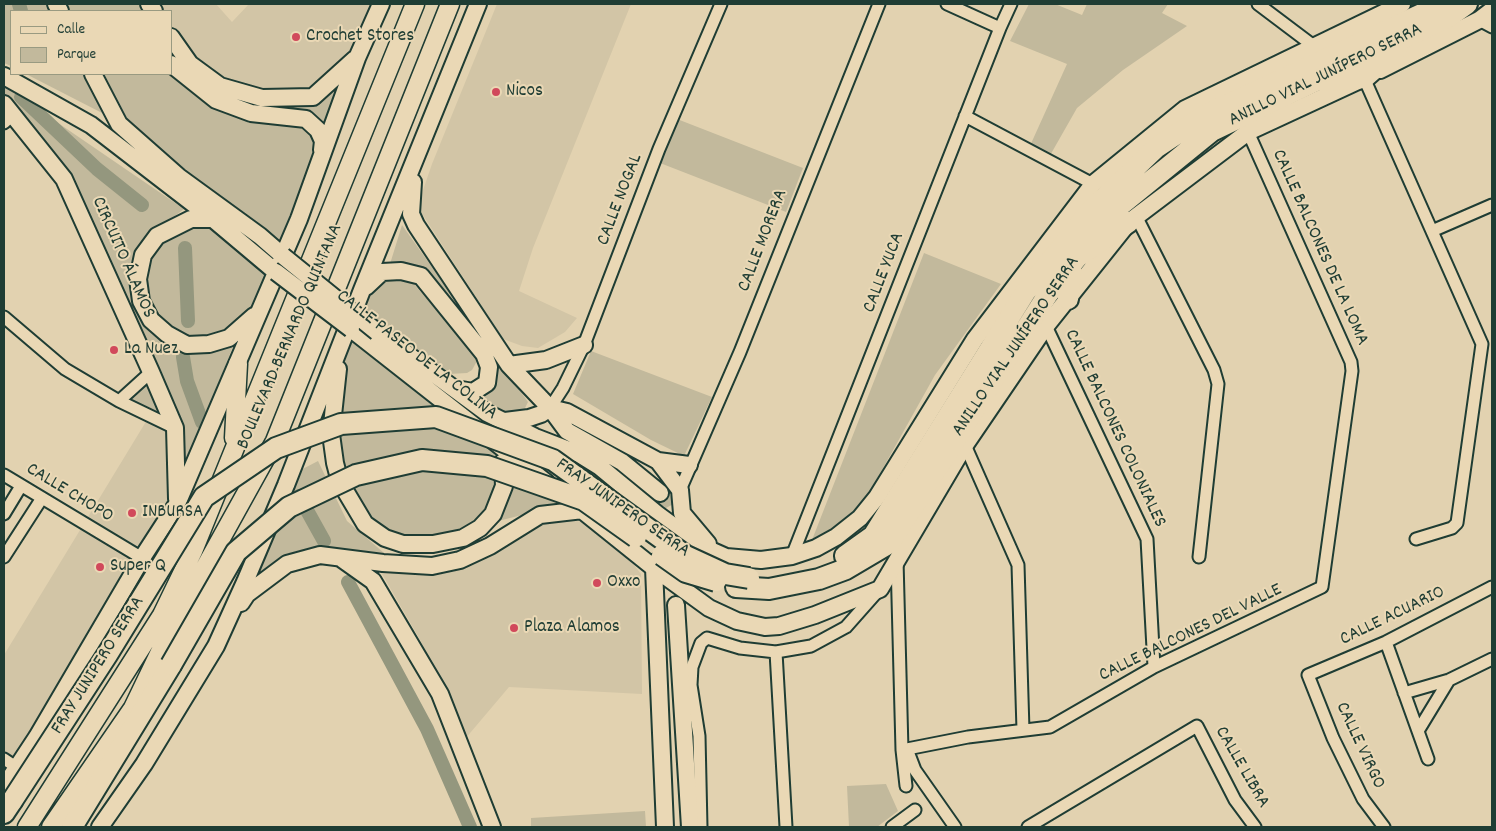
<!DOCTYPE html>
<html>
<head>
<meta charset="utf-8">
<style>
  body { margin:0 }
  #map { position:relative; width:1496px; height:831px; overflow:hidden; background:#e2d2b0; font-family:Dekko,sans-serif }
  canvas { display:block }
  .frame { position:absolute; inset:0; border:5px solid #1f3d34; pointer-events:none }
  .legend { position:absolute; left:10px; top:10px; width:162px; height:65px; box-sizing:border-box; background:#ead8b5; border:1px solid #999a81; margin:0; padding:6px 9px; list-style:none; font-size:15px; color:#1f3d34 }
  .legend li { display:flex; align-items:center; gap:10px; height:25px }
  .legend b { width:25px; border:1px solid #999a81 }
</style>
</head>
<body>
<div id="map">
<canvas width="1496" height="831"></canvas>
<div class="frame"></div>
<ul class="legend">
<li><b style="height:6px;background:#ead8b5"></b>Calle</li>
<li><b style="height:14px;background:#c2b99c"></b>Parque</li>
</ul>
</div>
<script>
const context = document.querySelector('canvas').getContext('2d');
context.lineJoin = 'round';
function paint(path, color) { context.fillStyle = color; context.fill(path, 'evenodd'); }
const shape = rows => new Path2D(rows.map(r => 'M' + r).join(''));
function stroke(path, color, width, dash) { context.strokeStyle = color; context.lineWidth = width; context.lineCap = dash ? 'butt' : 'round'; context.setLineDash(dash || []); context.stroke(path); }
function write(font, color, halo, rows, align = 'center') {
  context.font = font + ' Dekko,sans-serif'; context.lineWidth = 4; context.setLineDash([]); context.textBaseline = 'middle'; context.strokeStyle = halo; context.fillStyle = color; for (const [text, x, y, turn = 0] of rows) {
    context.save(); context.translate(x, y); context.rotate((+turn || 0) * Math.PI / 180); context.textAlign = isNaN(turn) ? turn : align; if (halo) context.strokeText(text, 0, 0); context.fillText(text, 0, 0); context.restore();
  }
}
const built = shape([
  [149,4,216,4,232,22,249,4,381,4,357,58,313,96,220,86,171,37,171,11,154,11],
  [497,4,631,4,533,248,519,291,577,318,565,332,538,348,522,346,503,339,419,209,420,199,432,164],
  [150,415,175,428,177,504,4,787,4,655],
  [567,519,582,522,620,547,641,574,642,694,509,687,465,739,448,696,419,638,378,567,434,573,540,522]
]);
const green = shape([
  [4,4,46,4,50,11,11,11,11,66,4,63],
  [56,4,149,4,154,11,60,11],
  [1029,4,1055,4,1082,15,1087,4,1168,4,1162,13,1187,26,1123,70,1077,108,1048,159,1029,148,1067,64,1010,41],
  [171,37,220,86,312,97,357,58,284,256,119,124,93,74,171,74],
  [26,74,84,74,106,115],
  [4,86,184,209,146,238,127,273,136,308,176,353,233,346,184,474,181,423,62,166,4,95],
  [677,119,803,168,786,212,660,163],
  [213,219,276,272,248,324,187,345,151,320,143,255,157,236],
  [402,225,528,402,522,414,504,415,475,399,492,368,427,275,390,264],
  [924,253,1001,284,935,375,868,495,850,517,812,540],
  [406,275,472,351,477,361,472,370,467,373,449,374,382,325,365,308,370,295,387,280],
  [351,329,500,447,493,514,463,538,385,538,340,482,337,383],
  [591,351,712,397,684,456,651,440,573,394],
  [151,372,175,428,119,401],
  [507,459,562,505,498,521,507,494],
  [318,461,347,521,384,553,318,546,286,554,257,576,295,473],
  [886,784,898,811,877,827,849,827,847,786],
  [645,811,646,827,531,827,531,818]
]);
const canal = shape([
  [19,4,21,11],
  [21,97,97,169,142,205],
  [185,248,188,321],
  [183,357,187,381,202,422],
  [299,496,324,541],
  [348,582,427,729,470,827]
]);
const secondaryTunnel = shape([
  [660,493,673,518,674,535]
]);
const street = shape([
  [947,4,1000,28],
  [1258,4,1315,47],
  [1479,20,1492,27],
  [1364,78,1482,344,1457,523,1452,528,1416,539],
  [965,116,1093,184],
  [4,123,14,114],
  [1136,216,1214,370,1218,384,1199,557],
  [1432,231,1492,205],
  [4,317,65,369,119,401,175,428],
  [1046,326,1147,539,1154,667],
  [119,401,151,372],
  [550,408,563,388,584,345,659,149,721,4],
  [965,445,1018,565,1023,730],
  [4,475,142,558],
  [680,490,740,352,879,4],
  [4,514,21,486],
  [792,556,1000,28,1011,4],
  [4,557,42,498],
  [897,560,902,750,906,786],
  [1386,642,1428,759],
  [776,652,786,827],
  [1404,693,1449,680,1492,659],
  [1418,731,1449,680],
  [907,749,915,770,955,827],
  [902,750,968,737,1050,727,1154,667,1322,587,1352,371,1351,362,1248,132],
  [4,759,16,767],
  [701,827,699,736,691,685,692,667,701,643,707,638,740,648,776,652,811,646,846,627,877,592],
  [892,827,915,810],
  [1028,827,1197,726,1235,800,1255,827],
  [1384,827,1363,799,1333,738,1308,675,1386,642,1492,587]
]);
const secondary = shape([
  [56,4,60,11],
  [149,4,154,11],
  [171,37,190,64,220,86,262,98,313,97,355,59],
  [171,64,216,100,251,113,306,119,318,130,323,141,322,150],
  [1380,70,1479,20,1492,10],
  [93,74,119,124,179,177,260,236,283,256],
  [4,76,91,125,213,219,276,272],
  [4,104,64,179,151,372,175,428,177,499],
  [413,182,411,214,416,225,509,365,550,408,567,431,622,462,660,493],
  [213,219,191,219,157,236,143,255,138,279,141,301,151,320,167,334,187,345,209,344,229,338,254,316],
  [366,287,382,272,401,271,421,276,484,354,489,367,487,383,473,392,456,389],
  [351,329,547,483],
  [377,332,487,413,535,437,579,454,600,467,657,514,699,545,726,557,761,560,792,556,816,548,836,537,860,518,877,497,975,339,1093,184,1185,109,1402,4],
  [509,365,546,360,584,345],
  [338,369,331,434,335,463,340,482,365,524,385,538,403,544,433,544,463,538,480,528,493,514,504,486,503,462],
  [505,421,529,418,541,414,550,408,567,412,658,461,680,490,682,513,708,544],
  [658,461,689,465],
  [573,503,654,568,709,608,737,621,765,627,779,626,815,615,880,589,965,445,1046,326,1129,222,1248,132,1358,81],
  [342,559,373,581,440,694,492,827],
  [656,562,654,568,665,827],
  [241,603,247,594,287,564,320,555,383,563,432,566,460,560,490,546,540,515,583,510],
  [676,605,690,827],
  [4,787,37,737,142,558,177,504,299,219,357,58,381,4],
  [100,827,144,764,216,646,245,582,286,485,362,290,478,4]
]);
const primary = shape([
  [234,438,238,364],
  [27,827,162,615,193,551,415,4],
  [51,827,133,708,172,627,275,441,450,4]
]);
const highway = shape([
  [1325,81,1364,78,1397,49],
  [1068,299,1072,261,1129,222],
  [845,556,873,536,1026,291,1089,212,1156,148,1207,114,1443,4],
  [736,587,769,589,819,579,846,569,890,543,1048,294,1116,209,1212,131,1449,17,1467,4],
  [4,813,12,801],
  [72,827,171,665]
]);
const secondaryBridge = shape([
  [283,256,377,332],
  [276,272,351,329]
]);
const highwayBridge = shape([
  [662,555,686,572,716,581],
  [171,665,236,552,289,507,356,475,422,460,487,466,584,500,636,537],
  [12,801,107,655,204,497,276,448,341,424,436,417,553,460,686,556,725,574,749,578]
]);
const markers = [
  [296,37,5,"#d1495b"],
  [496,92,5,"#d1495b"],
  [114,350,5,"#d1495b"],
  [132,513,5,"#d1495b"],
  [100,567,5,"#d1495b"],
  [597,583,5,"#d1495b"],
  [514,628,5,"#d1495b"]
];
const poiNames = [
  ["Crochet Stores",306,37],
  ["Nicos",506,92],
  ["La Nuez",124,350],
  ["INBURSA",142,513],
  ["Super Q",110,567],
  ["Oxxo",607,583],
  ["Plaza Alamos",524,628]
];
const streetNames = [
  ["ANILLO VIAL JUNÍPERO SERRA",1326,76,-26],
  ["CALLE NOGAL",621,200,-69],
  ["CALLE MORERA",764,241,-69],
  ["CALLE BALCONES DE LA LOMA",1319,248,66],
  ["CIRCUITO ÁLAMOS",122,258,66],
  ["CALLE YUCA",885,273,-69],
  ["BOULEVARD BERNARDO QUINTANA",291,337,-67],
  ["ANILLO VIAL JUNÍPERO SERRA",1017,347,-56],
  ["CALLE PASEO DE LA COLINA",416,356,38],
  ["CALLE BALCONES COLONIALES",1114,429,65],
  ["CALLE CHOPO",69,494,31],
  ["FRAY JUNIPERO SERRA",622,509,35],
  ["CALLE ACUARIO",1393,617,-26],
  ["CALLE BALCONES DEL VALLE",1191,634,-26],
  ["FRAY JUNIPERO SERRA",99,666,-58],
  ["CALLE VIRGO",1359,746,65],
  ["CALLE LIBRA",1241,768,60]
];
paint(built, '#d2c5a6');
paint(green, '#c2b99c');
stroke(canal, '#94977e', 14);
stroke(secondaryTunnel, '#bbb497', 16, [16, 8]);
stroke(street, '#1f3d34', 15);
stroke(secondary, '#1f3d34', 20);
stroke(primary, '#1f3d34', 21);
stroke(highway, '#1f3d34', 24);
stroke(street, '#ead8b5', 11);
stroke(secondary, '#ead8b5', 16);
stroke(primary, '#ead8b5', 18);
stroke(highway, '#ead8b5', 20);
stroke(secondaryBridge, '#1f3d34', 20, []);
stroke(highwayBridge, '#1f3d34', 24, []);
stroke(secondaryBridge, '#ead8b5', 16);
stroke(highwayBridge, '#ead8b5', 20);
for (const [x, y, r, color] of markers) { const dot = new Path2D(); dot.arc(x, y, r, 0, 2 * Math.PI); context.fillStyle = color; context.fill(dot); stroke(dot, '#ead8b5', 2); }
write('19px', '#1f3d34', '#ead8b5', poiNames, 'left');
write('19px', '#1f3d34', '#ead8b5', streetNames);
</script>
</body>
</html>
